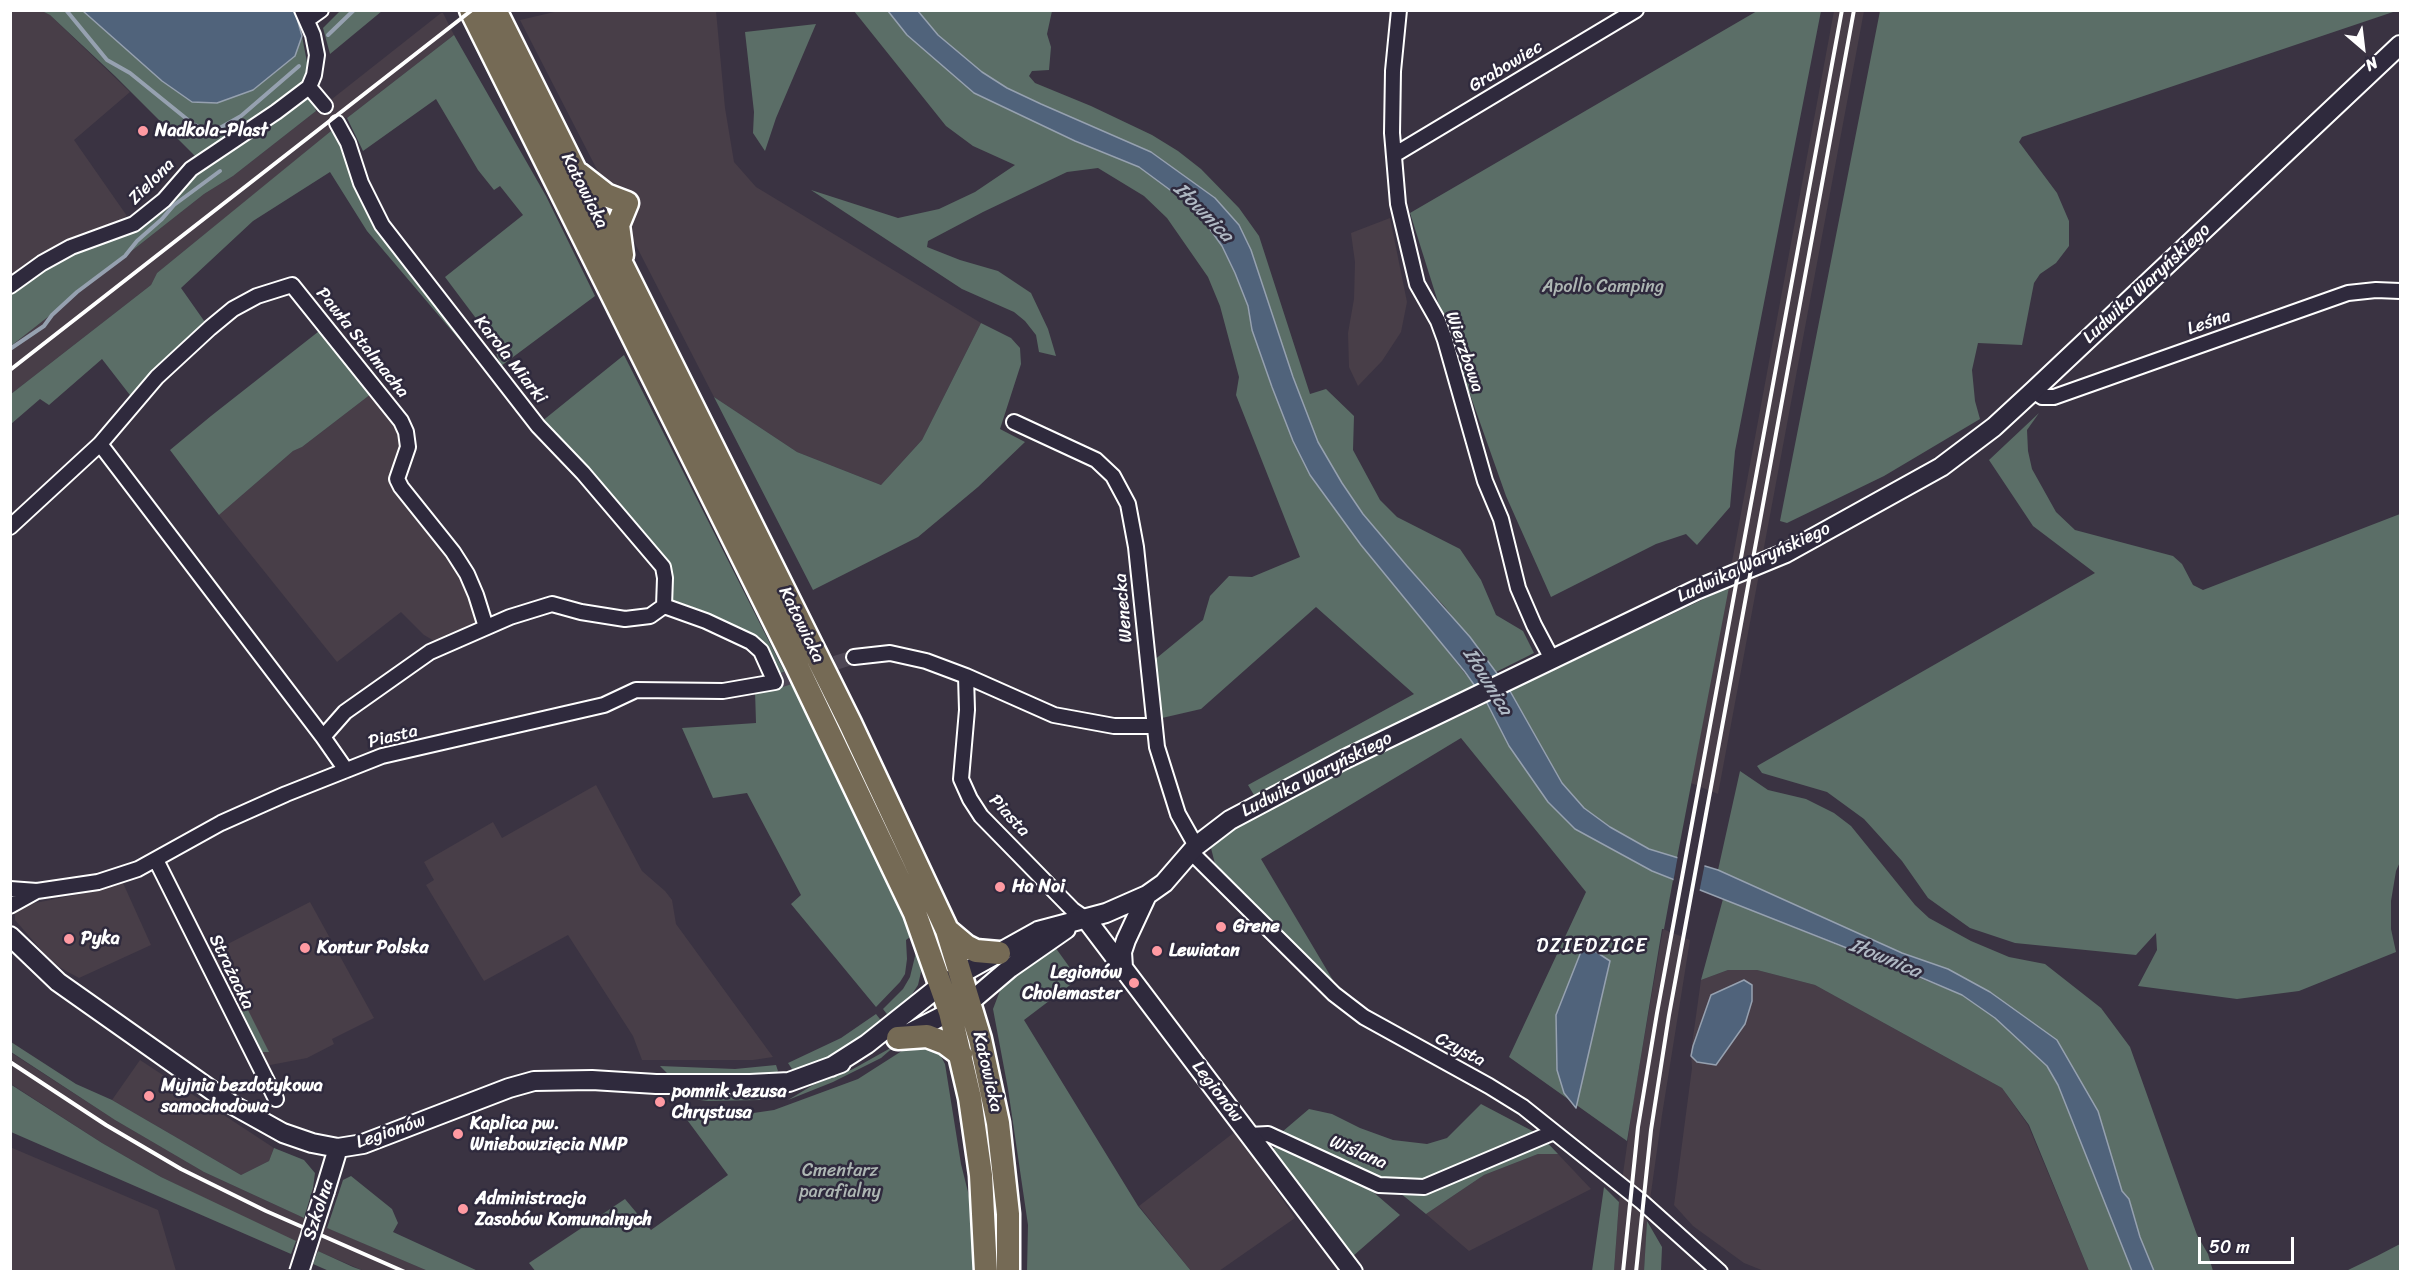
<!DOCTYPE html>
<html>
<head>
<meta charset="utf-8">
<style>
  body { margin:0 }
  #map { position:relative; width:2411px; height:1282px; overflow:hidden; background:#3a3342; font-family:Sriracha,sans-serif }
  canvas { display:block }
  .frame { position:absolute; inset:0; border:12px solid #fff; pointer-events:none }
  .north { position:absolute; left:2333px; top:18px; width:60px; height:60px; -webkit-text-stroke:4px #2f2a3d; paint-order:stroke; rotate:152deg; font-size:16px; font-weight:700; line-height:24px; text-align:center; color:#fff }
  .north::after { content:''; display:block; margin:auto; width:21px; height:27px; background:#fff; clip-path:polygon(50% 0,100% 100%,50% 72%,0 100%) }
  .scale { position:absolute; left:2198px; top:1237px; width:96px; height:27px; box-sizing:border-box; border:3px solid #fff; border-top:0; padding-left:8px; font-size:18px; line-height:21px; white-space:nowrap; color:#fff; -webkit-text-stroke:4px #2f2a3d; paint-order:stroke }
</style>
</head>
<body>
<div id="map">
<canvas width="2411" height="1282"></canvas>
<div class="frame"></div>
<div class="north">N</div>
<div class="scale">50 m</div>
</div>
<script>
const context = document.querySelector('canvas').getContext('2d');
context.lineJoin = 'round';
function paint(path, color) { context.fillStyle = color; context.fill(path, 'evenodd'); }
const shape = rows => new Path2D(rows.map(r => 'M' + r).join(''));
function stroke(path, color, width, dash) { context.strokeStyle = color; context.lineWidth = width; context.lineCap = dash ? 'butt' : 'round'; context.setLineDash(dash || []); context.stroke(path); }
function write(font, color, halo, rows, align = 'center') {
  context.font = font + ' Sriracha,sans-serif'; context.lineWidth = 5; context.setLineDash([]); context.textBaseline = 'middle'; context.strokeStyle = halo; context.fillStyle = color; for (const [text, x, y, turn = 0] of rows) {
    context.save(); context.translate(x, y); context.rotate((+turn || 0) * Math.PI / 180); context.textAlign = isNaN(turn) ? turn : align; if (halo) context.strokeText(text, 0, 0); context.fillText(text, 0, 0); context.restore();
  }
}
const built = shape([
  [563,10,716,11,725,108,734,162,756,187,981,323,922,440,881,485,797,452,714,397,520,20],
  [11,11,42,11,50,15,130,92,74,140,127,216,34,261,11,281],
  [1834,11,1864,11,1718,794,1691,783],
  [441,13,443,13,454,35,347,118,345,117,330,129,331,131,279,174,157,273,151,285,11,394,11,346,204,194,233,176,316,111,318,113,333,101,332,99],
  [1390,218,1407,302,1401,332,1382,361,1358,386,1349,367,1348,333,1354,299,1355,262,1351,233],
  [371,394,399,425,404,448,391,480,456,566,478,618,473,624,436,642,424,635,401,612,337,662,219,515,293,451,302,447],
  [596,785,642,871,665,891,672,900,676,924,773,1057,753,1060,642,1060,633,1036,568,935,484,981,426,885,434,880,424,862,493,822,502,838],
  [123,883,151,945,79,978,59,967,43,952,15,920,15,912,30,904,95,891],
  [310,902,374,1018,332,1039,334,1044,307,1058,265,1066,210,953],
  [1663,929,1690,940,1662,1115,1647,1221,1644,1271,1614,1272,1619,1202,1633,1103],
  [1728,970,1757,970,1815,985,2002,1088,2028,1125,2089,1271,1764,1271,1744,1263,1693,1226,1674,1205,1692,1068,1691,1052,1701,980],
  [10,1052,115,1120,204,1172,304,1218,428,1271,364,1271,260,1226,161,1177,102,1143,11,1084],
  [140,1060,274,1148,269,1161,241,1175,112,1100],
  [1236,1131,1295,1218,1219,1271,1191,1271,1139,1206],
  [10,1147,158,1210,176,1271,11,1271],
  [1538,1154,1558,1154,1591,1189,1469,1251,1426,1214,1484,1175]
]);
const green = shape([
  [341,10,382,11,330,54,323,28],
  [888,10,907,35,974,93,1075,141,1139,167,1185,201,1207,225,1222,246,1235,273,1248,306,1252,330,1272,387,1293,441,1310,475,1361,545,1396,586,1474,685,1254,795,1248,785,1414,694,1316,607,1201,709,1162,718,1153,661,1203,620,1210,596,1229,576,1252,577,1300,557,1236,395,1239,377,1220,306,1208,277,1167,218,1144,196,1098,168,1067,172,983,212,928,241,927,247,960,260,998,271,1031,293,1048,329,1056,356,1039,352,1036,335,1025,321,1014,312,962,289,811,190,898,218,939,209,975,192,1015,165,973,146,946,126,854,11],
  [42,11,83,11,162,81,192,102,253,90,295,56,302,36,310,78,293,94,196,157,115,76,50,15],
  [918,11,1052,11,1047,34,1051,47,1049,70,1032,71,1029,76,1035,83,1091,106,1152,135,1178,151,1201,169,1239,208,1259,236,1310,394,1326,389,1354,416,1353,450,1380,500,1397,517,1460,549,1481,580,1496,615,1523,631,1534,653,1496,672,1445,607,1407,566,1363,514,1342,483,1318,442,1293,377,1251,250,1239,225,1215,198,1151,152,1041,104,1007,88,982,72,938,35],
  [1757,11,1821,11,1735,451,1730,507,1697,545,1686,534,1656,544,1551,597,1506,496,1443,318,1410,213],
  [1880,11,2396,11,2022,137,2019,142,2057,193,2069,221,2069,246,2056,263,2040,274,2034,283,2022,345,1978,343,1972,370,1975,401,1980,419,1884,476,1787,523,1780,521],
  [816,24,776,118,765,151,753,133,754,112,745,32],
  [454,35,546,196,595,296,501,366,490,337,445,277,523,215,500,186,494,190,478,170,436,99,363,151,347,118],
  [311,94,316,111,233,176,204,194,11,346,11,295,34,277,75,253,117,238,152,217,193,176,212,160],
  [331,131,342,143,355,182,378,232,410,268,491,377,367,231,330,172,253,221,181,288,207,325,133,399,102,359,49,405,40,399,11,424,11,394,151,285,157,273],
  [981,323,1011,338,1020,348,1021,364,1000,429,1025,442,978,487,918,537,813,590,714,397,797,452,881,485,922,440],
  [323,328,371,394,302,447,293,451,219,515,170,450,211,416],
  [624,355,786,675,777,676,764,647,674,605,671,600,671,572,664,557,541,422],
  [2039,413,2027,430,2028,451,2032,469,2056,512,2075,530,2173,556,2182,564,2193,585,2203,590,2400,514,2400,862,2396,871,2391,901,2391,929,2396,952,2299,991,2237,999,2138,986,2157,950,2156,933,2136,955,2015,943,1970,928,1928,898,1902,861,1864,819,1827,792,1762,773,1757,766,2095,573,2033,526,1989,460],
  [1729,587,1677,858,1649,849,1610,827,1584,808,1562,783,1510,691],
  [792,683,903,917,910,937,906,940,907,959,905,974,900,982,876,1007,791,904,801,895,747,793,713,798,682,728,756,723,755,690],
  [1487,703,1509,746,1548,802,1575,829,1633,861,1673,880,1664,929,1662,929,1627,1141,1509,1057,1586,892,1461,738,1261,859,1337,987,1215,864,1211,848,1226,833,1266,809],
  [1740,771,1768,790,1806,799,1834,813,1851,826,1915,905,1929,918,1971,941,2009,957,2045,964,2101,1008,2130,1047,2197,1235,2208,1254,2213,1271,2154,1271,2140,1237,2129,1199,2122,1191,2098,1111,1948,969,1902,953,1718,870],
  [1723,899,1962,995,1995,1017,2021,1040,2047,1066,2058,1085,2132,1271,2089,1271,2029,1125,2002,1088,1815,985,1757,970,1728,970,1701,980],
  [1055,947,1078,979,1024,1020,1138,1206,1191,1271,1027,1271,1028,1225,1008,1089,993,1009,1001,988],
  [917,948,921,972,918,985,907,1002,890,1018,883,1009,903,989,910,977],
  [248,1010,269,1052,262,1052,254,1038,240,1011],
  [876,1014,883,1023,832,1057,796,1071,792,1069,788,1063,841,1038],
  [11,1042,76,1084,112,1100,241,1175,269,1161,274,1148,304,1160,315,1173,313,1188,304,1218,204,1172,115,1120,11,1052],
  [924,1044,938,1051,945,1064,961,1164,973,1212,973,1271,536,1272,529,1263,625,1199,651,1230,728,1175,682,1113,726,1117,774,1110,858,1079,908,1047],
  [896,1045,881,1058,833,1082,788,1100,813,1085,853,1069],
  [776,1065,778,1071,776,1073,744,1076,669,1075,660,1066,735,1069],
  [10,1084,102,1143,161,1177,296,1241,291,1254,11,1132],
  [681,1093,757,1095,777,1093,778,1095,761,1100,708,1101,692,1099,681,1095],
  [1481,1104,1540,1135,1558,1154,1538,1154,1484,1175,1426,1214,1384,1180,1282,1132,1309,1109,1332,1114,1360,1128,1393,1140,1427,1144,1447,1138],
  [1277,1146,1286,1148,1372,1191,1400,1215,1353,1256,1271,1150],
  [351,1176,392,1209,398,1223,393,1232,478,1271,428,1271,327,1228,343,1180],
  [1604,1187,1619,1202,1614,1271,1592,1271],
  [1647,1221,1662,1247,1661,1271,1644,1271],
  [2400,1244,2400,1271,2346,1271,2377,1256],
  [318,1251,353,1267,364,1271,329,1271,313,1264]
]);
const water = shape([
  [83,11,295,11,302,36,295,56,253,90,217,103,192,102,162,81,83,11],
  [888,11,918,11,938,35,982,72,1007,88,1041,104,1151,152,1215,198,1239,225,1251,250,1293,377,1318,442,1342,483,1363,514,1407,566,1470,637,1510,691,1562,783,1584,808,1610,827,1649,849,1718,870,1902,953,1948,969,1990,992,2057,1040,2098,1111,2122,1191,2129,1199,2140,1237,2154,1271,2132,1271,2058,1085,2047,1066,1995,1018,1962,995,1915,975,1652,871,1575,829,1548,802,1509,746,1487,703,1465,672,1361,545,1310,475,1293,441,1272,387,1252,330,1248,306,1235,273,1222,246,1207,225,1185,201,1139,167,1075,141,974,93,907,35,888,11],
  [1584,944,1610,961,1576,1108,1564,1093,1557,1070,1556,1015,1584,944],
  [1744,980,1752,985,1752,1001,1745,1024,1716,1065,1697,1062,1691,1056,1693,1046,1711,995,1744,980]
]);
const pier = shape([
  [1678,855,1705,863,1699,893,1673,883]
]);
const stream = shape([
  [66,10,107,60,130,73,193,124,208,131,218,129,241,116,299,66],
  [328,35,354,10],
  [10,349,44,326,52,315,77,292,125,256,137,241,162,219,174,205,220,171]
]);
const minorTunnel = shape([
  [775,682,854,657]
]);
const minor = shape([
  [1399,10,1393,71,1392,133,1398,204,1417,284,1438,321,1445,340,1485,481,1501,519,1518,588,1534,625,1552,659],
  [307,20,321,10],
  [309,87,325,106],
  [337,123,348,143,361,183,382,225,538,426,583,473,663,567,665,578,664,606,650,616,625,619,581,612,552,604,510,617,430,652,345,712,323,737,346,770],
  [1394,155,1636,10],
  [10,286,42,263,71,247,134,224,164,200,191,169,276,112,309,87,314,75,317,55,313,35,302,10],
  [2033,391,2042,397,2054,397,2348,293,2376,290,2400,291],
  [1014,422,1096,460,1113,476,1128,504,1136,547,1157,747,1178,814,1196,846],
  [100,444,323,737],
  [10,527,100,444,157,377,210,328,233,309,257,296,292,285,401,421,406,432,408,447,397,479,401,487,453,552,467,574,476,595,486,627],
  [854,657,890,653,926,661,966,676,1054,715,1114,726,1154,726],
  [966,676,967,710,961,779,970,799,981,816,1073,910,1086,919],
  [1191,852,1334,994,1364,1017,1489,1086,1523,1107,1642,1202,1720,1272],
  [156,860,276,1099],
  [10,889,37,891,98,882,138,869,221,823,286,794,382,756,604,705,636,690,723,691,775,682,761,651,751,642,706,621,664,606],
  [10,906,37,891],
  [1249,1135,1268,1134,1379,1185,1424,1187,1554,1132]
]);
const tertiary = shape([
  [1086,919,1353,1272],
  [10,936,58,982,231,1104,283,1133,312,1143,338,1148,363,1144,509,1088,534,1081,592,1080,656,1084,750,1084,789,1082,841,1063],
  [1123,967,1122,952,1126,940,1147,895],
  [905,1035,970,1002,1010,968,1066,929],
  [831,1067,867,1044,941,985,1038,931,1106,913,1147,895,1164,883,1196,846,1230,820,1343,760,1696,590,1786,553,1941,467,1994,427,2033,391,2400,45],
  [325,1191,338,1148]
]);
const primary = shape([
  [471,10,796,664,915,913,950,1012,970,1098,981,1175,986,1272],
  [495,10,850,723,947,930,980,1039,998,1123,1008,1214,1008,1272],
  [579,174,606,195,627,203,618,225,622,255],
  [947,930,966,946,976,951,999,953],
  [898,1038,927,1036,945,1043,961,1055]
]);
const rail = shape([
  [10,370,472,10],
  [10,1062,106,1125,181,1169,266,1211,405,1272],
  [1623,1272,1638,1127,1657,1013,1842,10],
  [1636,1272,1651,1130,1669,1015,1854,10]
]);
const tertiaryBridge = shape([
  [299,1272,325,1191]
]);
const markers = [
  [143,131,6,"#ff9aa2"],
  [1000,887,6,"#ff9aa2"],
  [1221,927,6,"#ff9aa2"],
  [69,939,6,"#ff9aa2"],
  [305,948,6,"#ff9aa2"],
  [1157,951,6,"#ff9aa2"],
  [1134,983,6,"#ff9aa2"],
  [149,1096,6,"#ff9aa2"],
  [660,1102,6,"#ff9aa2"],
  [458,1134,6,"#ff9aa2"],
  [463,1209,6,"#ff9aa2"]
];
const streetNames = [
  ["Grabowiec",1506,67,-31],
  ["Zielona",152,182,-45],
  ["Katowicka",584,191,63],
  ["Ludwika Waryńskiego",2147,284,-43],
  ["Leśna",2209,323,-19],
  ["Pawła Stalmacha",362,343,51],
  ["Wierzbowa",1464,352,71],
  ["Karola Miarki",510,360,52],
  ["Ludwika Waryńskiego",1754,563,-25],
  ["Wenecka",1124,608,-95],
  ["Katowicka",801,625,64],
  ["Piasta",393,737,-14],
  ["Ludwika Waryńskiego",1317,775,-27],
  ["Piasta",1009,816,47],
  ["Strażacka",231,972,64],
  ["Czysta",1460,1050,28],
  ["Katowicka",987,1072,77],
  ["Legionów",1217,1092,53],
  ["Legionów",391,1132,-19],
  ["Wiślana",1358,1153,23],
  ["Szkolna",319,1210,-72]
];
const poiNames = [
  ["Nadkola-Plast",155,131],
  ["Ha Noi",1012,887],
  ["Grene",1233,927],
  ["Pyka",81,939],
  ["Kontur Polska",317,948],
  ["Lewiatan",1169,951],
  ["Legionów",1122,973,"right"],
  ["Cholemaster",1122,994,"right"],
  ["Myjnia bezdotykowa",161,1086],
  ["samochodowa",161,1107],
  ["pomnik Jezusa",672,1092],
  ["Chrystusa",672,1113],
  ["Kaplica pw.",470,1124],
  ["Wniebowzięcia NMP",470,1145],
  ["Administracja",475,1199],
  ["Zasobów Komunalnych",475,1220]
];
const parkNames = [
  ["Apollo Camping",1603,287],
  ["Cmentarz",840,1171],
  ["parafialny",840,1192]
];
const waterNames = [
  ["Iłownica",1203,213,45],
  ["Iłownica",1487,682,58],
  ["Iłownica",1885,959,22]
];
const neighbourhoodNames = [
  ["DZIEDZICE",1592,947]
];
paint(built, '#483e48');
paint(green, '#5b6e67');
paint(water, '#50637b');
stroke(water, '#96a1b0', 1.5);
paint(pier, '#3a3342');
stroke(stream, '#96a1b0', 4);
stroke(minorTunnel, '#4e4755', 14, [14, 7]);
stroke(minor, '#fff', 18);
stroke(tertiary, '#fff', 22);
stroke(primary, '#fff', 27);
stroke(minor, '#2f2a3d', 14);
stroke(tertiary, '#2f2a3d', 18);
stroke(primary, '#756a55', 22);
stroke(rail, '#fff', 4);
stroke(tertiaryBridge, '#fff', 22, []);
stroke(tertiaryBridge, '#2f2a3d', 18);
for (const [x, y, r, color] of markers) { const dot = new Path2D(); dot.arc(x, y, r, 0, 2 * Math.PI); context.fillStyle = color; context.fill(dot); stroke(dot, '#2f2a3d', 2); }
write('18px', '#fff', '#2f2a3d', streetNames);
write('bold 18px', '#fff', '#2f2a3d', poiNames, 'left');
write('18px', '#adb6b3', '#2f2a3d', parkNames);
write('italic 20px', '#b0b9c4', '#2f2a3d', waterNames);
context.letterSpacing = '1.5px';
write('20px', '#fff', '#2f2a3d', neighbourhoodNames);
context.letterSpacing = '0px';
</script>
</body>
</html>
